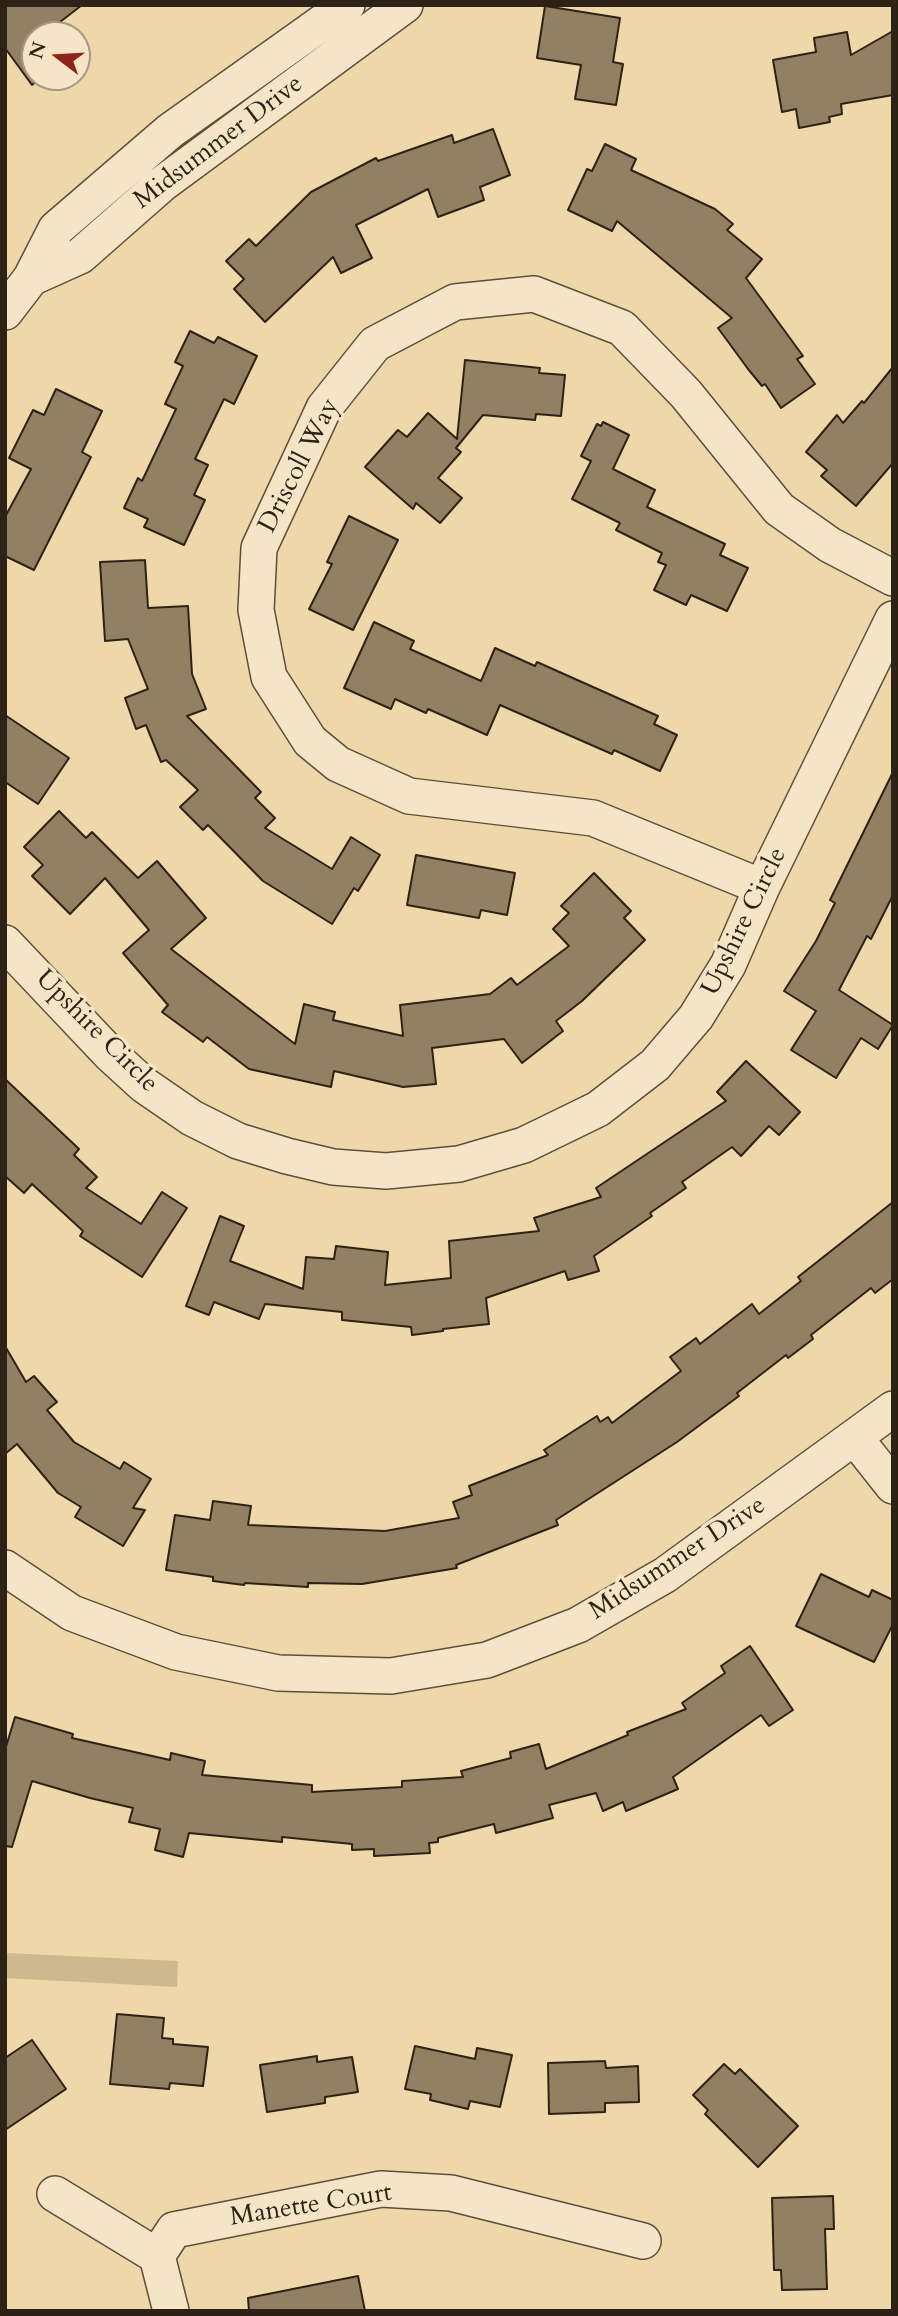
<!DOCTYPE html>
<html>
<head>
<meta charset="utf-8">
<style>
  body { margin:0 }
  #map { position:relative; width:898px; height:2316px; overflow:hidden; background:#eed7a9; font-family:Cardo,serif }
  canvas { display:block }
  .frame { position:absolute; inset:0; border:7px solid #2e2217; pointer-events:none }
  .north { position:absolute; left:21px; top:21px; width:70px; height:70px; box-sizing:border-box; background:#f4e5c7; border:2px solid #a59781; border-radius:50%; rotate:287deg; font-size:19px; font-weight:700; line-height:28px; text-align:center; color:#2e2217 }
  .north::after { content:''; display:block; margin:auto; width:24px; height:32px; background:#8f2418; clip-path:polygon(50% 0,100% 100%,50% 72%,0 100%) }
</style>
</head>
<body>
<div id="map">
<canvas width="898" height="2316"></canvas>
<div class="frame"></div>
<div class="north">N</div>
</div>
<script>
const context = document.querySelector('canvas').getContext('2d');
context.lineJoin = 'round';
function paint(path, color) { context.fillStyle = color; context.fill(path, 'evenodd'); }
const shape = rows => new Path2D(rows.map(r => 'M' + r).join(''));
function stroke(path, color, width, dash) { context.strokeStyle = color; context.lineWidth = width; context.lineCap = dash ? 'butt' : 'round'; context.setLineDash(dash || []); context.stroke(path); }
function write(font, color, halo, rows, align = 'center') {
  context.font = font + ' Cardo,serif'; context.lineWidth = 7; context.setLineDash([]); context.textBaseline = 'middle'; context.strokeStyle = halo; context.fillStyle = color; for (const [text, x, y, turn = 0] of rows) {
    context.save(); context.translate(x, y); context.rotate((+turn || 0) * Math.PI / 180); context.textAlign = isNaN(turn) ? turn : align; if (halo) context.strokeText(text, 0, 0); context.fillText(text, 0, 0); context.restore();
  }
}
const green = shape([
  [5,1953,178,1961,177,1987,5,1978]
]);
const building = shape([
  [5,5,82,5,60,22,69,35,35,35,35,77,42,77,32,85,5,48,5,5],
  [545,6,620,18,613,62,623,64,616,105,575,99,581,65,537,58,545,6],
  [893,31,893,95,841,104,842,114,829,117,830,122,799,128,796,109,782,112,773,60,816,52,814,38,847,32,851,55,893,31],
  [493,129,510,175,480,187,484,200,438,217,428,189,356,225,372,258,341,273,333,257,265,322,234,289,244,279,226,261,249,239,256,246,311,192,376,158,378,161,452,135,454,143,493,129],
  [605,144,636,159,631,170,715,209,733,224,727,230,762,259,746,278,803,356,797,359,815,384,781,408,765,384,762,386,748,369,718,328,732,318,617,221,612,231,568,210,587,169,592,171,605,144],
  [190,331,214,343,218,337,257,356,234,404,224,399,195,459,208,465,194,495,205,500,184,545,144,527,148,519,124,508,138,478,142,481,176,409,165,404,183,366,175,362,190,331],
  [465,360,540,368,539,373,565,375,561,416,536,414,535,420,483,415,456,448,461,452,438,478,462,498,440,523,416,503,413,509,365,467,398,430,407,437,428,413,457,439,465,360],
  [893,367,893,463,856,506,821,476,827,470,806,452,837,415,843,423,862,401,864,403,893,367],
  [56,389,102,411,82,452,91,457,34,570,5,556,5,517,31,469,9,458,33,410,44,415,56,389],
  [603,422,629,435,613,469,655,490,647,507,725,544,720,555,748,568,727,611,691,595,686,605,654,590,666,565,658,562,662,553,616,530,620,523,572,499,591,461,581,456,597,424,601,426,603,422],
  [349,516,398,540,353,630,309,609,332,564,327,562,349,516],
  [145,560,148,608,188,606,192,674,206,709,187,716,261,792,255,798,275,818,265,828,332,869,351,837,380,855,358,891,354,888,332,924,263,881,208,825,203,830,180,807,198,790,166,760,161,762,146,725,136,729,125,698,148,689,128,639,105,641,100,562,145,560],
  [374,622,414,641,410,649,481,681,495,648,535,666,537,662,658,716,654,724,677,735,660,771,614,750,612,754,500,705,487,735,428,709,426,713,395,699,391,709,344,688,374,622],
  [5,715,69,758,38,804,5,782,5,715],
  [893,772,893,895,871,939,867,936,839,990,893,1025,878,1049,861,1038,836,1078,791,1050,816,1011,784,991,816,941,835,903,830,900,893,772],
  [59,811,86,838,92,832,138,878,157,861,206,918,171,949,295,1044,304,1004,335,1012,333,1020,403,1036,400,1005,490,994,511,978,517,985,569,946,553,929,569,913,561,906,594,873,631,911,624,918,645,940,582,1001,556,1021,563,1031,522,1063,504,1039,432,1048,436,1084,403,1087,334,1071,331,1087,249,1069,207,1037,203,1042,162,1012,168,1005,123,953,149,930,105,878,70,914,32,876,43,865,24,847,59,811],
  [416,855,515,873,507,915,481,910,479,918,407,905,416,855],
  [746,1061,800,1112,779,1135,769,1126,741,1156,732,1147,682,1182,686,1188,650,1213,652,1216,594,1256,599,1271,568,1280,565,1271,486,1298,489,1324,443,1329,443,1331,412,1335,411,1327,342,1320,342,1312,265,1304,259,1319,214,1302,209,1315,186,1306,220,1216,244,1226,230,1261,303,1289,306,1257,334,1259,336,1246,388,1252,385,1285,451,1278,449,1241,539,1231,534,1218,601,1197,596,1188,726,1101,717,1092,746,1061],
  [5,1079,79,1149,74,1155,97,1177,86,1188,141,1224,162,1192,187,1208,142,1277,80,1236,83,1231,32,1184,24,1193,5,1176,5,1079],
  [893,1202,893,1279,875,1293,871,1288,811,1335,813,1339,788,1358,786,1355,737,1393,739,1396,677,1442,556,1520,558,1525,456,1565,457,1568,362,1584,308,1583,308,1587,245,1583,244,1585,213,1581,213,1577,166,1570,175,1515,210,1520,213,1501,251,1506,248,1525,385,1531,459,1518,453,1502,472,1495,469,1486,548,1455,544,1450,597,1416,600,1422,608,1417,612,1423,681,1371,670,1357,696,1338,700,1344,752,1304,759,1314,801,1281,798,1277,893,1202],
  [5,1346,26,1382,34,1376,57,1402,47,1410,74,1442,120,1469,124,1462,151,1479,133,1508,145,1510,123,1546,75,1517,81,1507,58,1493,17,1444,5,1454,5,1346],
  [821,1574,869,1597,872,1590,893,1600,893,1624,874,1662,796,1626,821,1574],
  [750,1646,793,1710,769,1726,761,1715,673,1777,678,1789,626,1811,623,1802,603,1811,596,1793,549,1805,553,1818,496,1833,494,1824,438,1838,438,1842,429,1843,430,1853,374,1856,374,1849,352,1850,352,1844,282,1837,282,1842,189,1833,183,1857,155,1850,160,1829,129,1822,133,1808,90,1798,32,1781,12,1847,5,1846,5,1750,15,1717,73,1734,72,1738,170,1760,171,1753,205,1761,202,1775,312,1785,312,1792,402,1787,402,1781,463,1777,461,1771,511,1758,510,1752,539,1744,546,1769,628,1735,627,1732,686,1709,682,1703,725,1673,721,1666,750,1646],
  [117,2014,164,2018,162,2038,173,2039,173,2044,208,2047,203,2086,170,2083,169,2089,110,2084,117,2014],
  [32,2040,66,2089,5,2130,5,2058,32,2040],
  [415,2046,475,2059,477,2048,512,2055,500,2107,470,2101,468,2109,430,2100,431,2094,405,2089,415,2046],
  [317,2056,317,2062,352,2057,358,2092,325,2097,325,2103,267,2112,260,2065,317,2056],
  [605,2061,606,2068,638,2066,639,2102,605,2103,605,2112,549,2114,548,2063,605,2061],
  [724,2064,735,2074,740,2069,798,2126,758,2167,705,2114,708,2110,693,2095,724,2064],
  [833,2196,834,2229,825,2229,827,2289,782,2290,781,2270,774,2270,772,2198,833,2196],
  [358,2276,365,2311,249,2311,248,2298,358,2276]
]);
const minor = shape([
  [31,278,80,256,162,184,405,5],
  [5,312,31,278,56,229,170,131,347,5],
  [762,887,593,818,409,796,338,764,310,741,269,677,256,610,259,548,324,408,375,344,455,302,534,294,622,328,686,394,779,509,830,545,893,578],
  [5,943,110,1054,144,1085,192,1118,238,1141,287,1156,333,1167,386,1171,459,1164,524,1145,598,1109,655,1065,696,1017,728,965,762,887,893,619],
  [855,1438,893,1486],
  [5,1568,72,1613,176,1652,278,1673,391,1676,487,1660,578,1625,665,1575,893,1409],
  [55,2194,157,2256,171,2311],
  [157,2256,174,2230,381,2189,451,2193,643,2241]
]);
const streetNames = [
  ["Midsummer Drive",219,143,-37],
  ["Driscoll Way",300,466,-63],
  ["Upshire Circle",745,922,-64],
  ["Upshire Circle",96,1032,45],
  ["Midsummer Drive",678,1559,-33],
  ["Manette Court",311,2206,-9]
];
paint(green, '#cdb890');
paint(building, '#928063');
stroke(building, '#2e2217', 2);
stroke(minor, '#5e4f3c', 38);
stroke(minor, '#f4e5c7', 35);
write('26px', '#2e2217', '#f4e5c7', streetNames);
</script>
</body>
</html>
